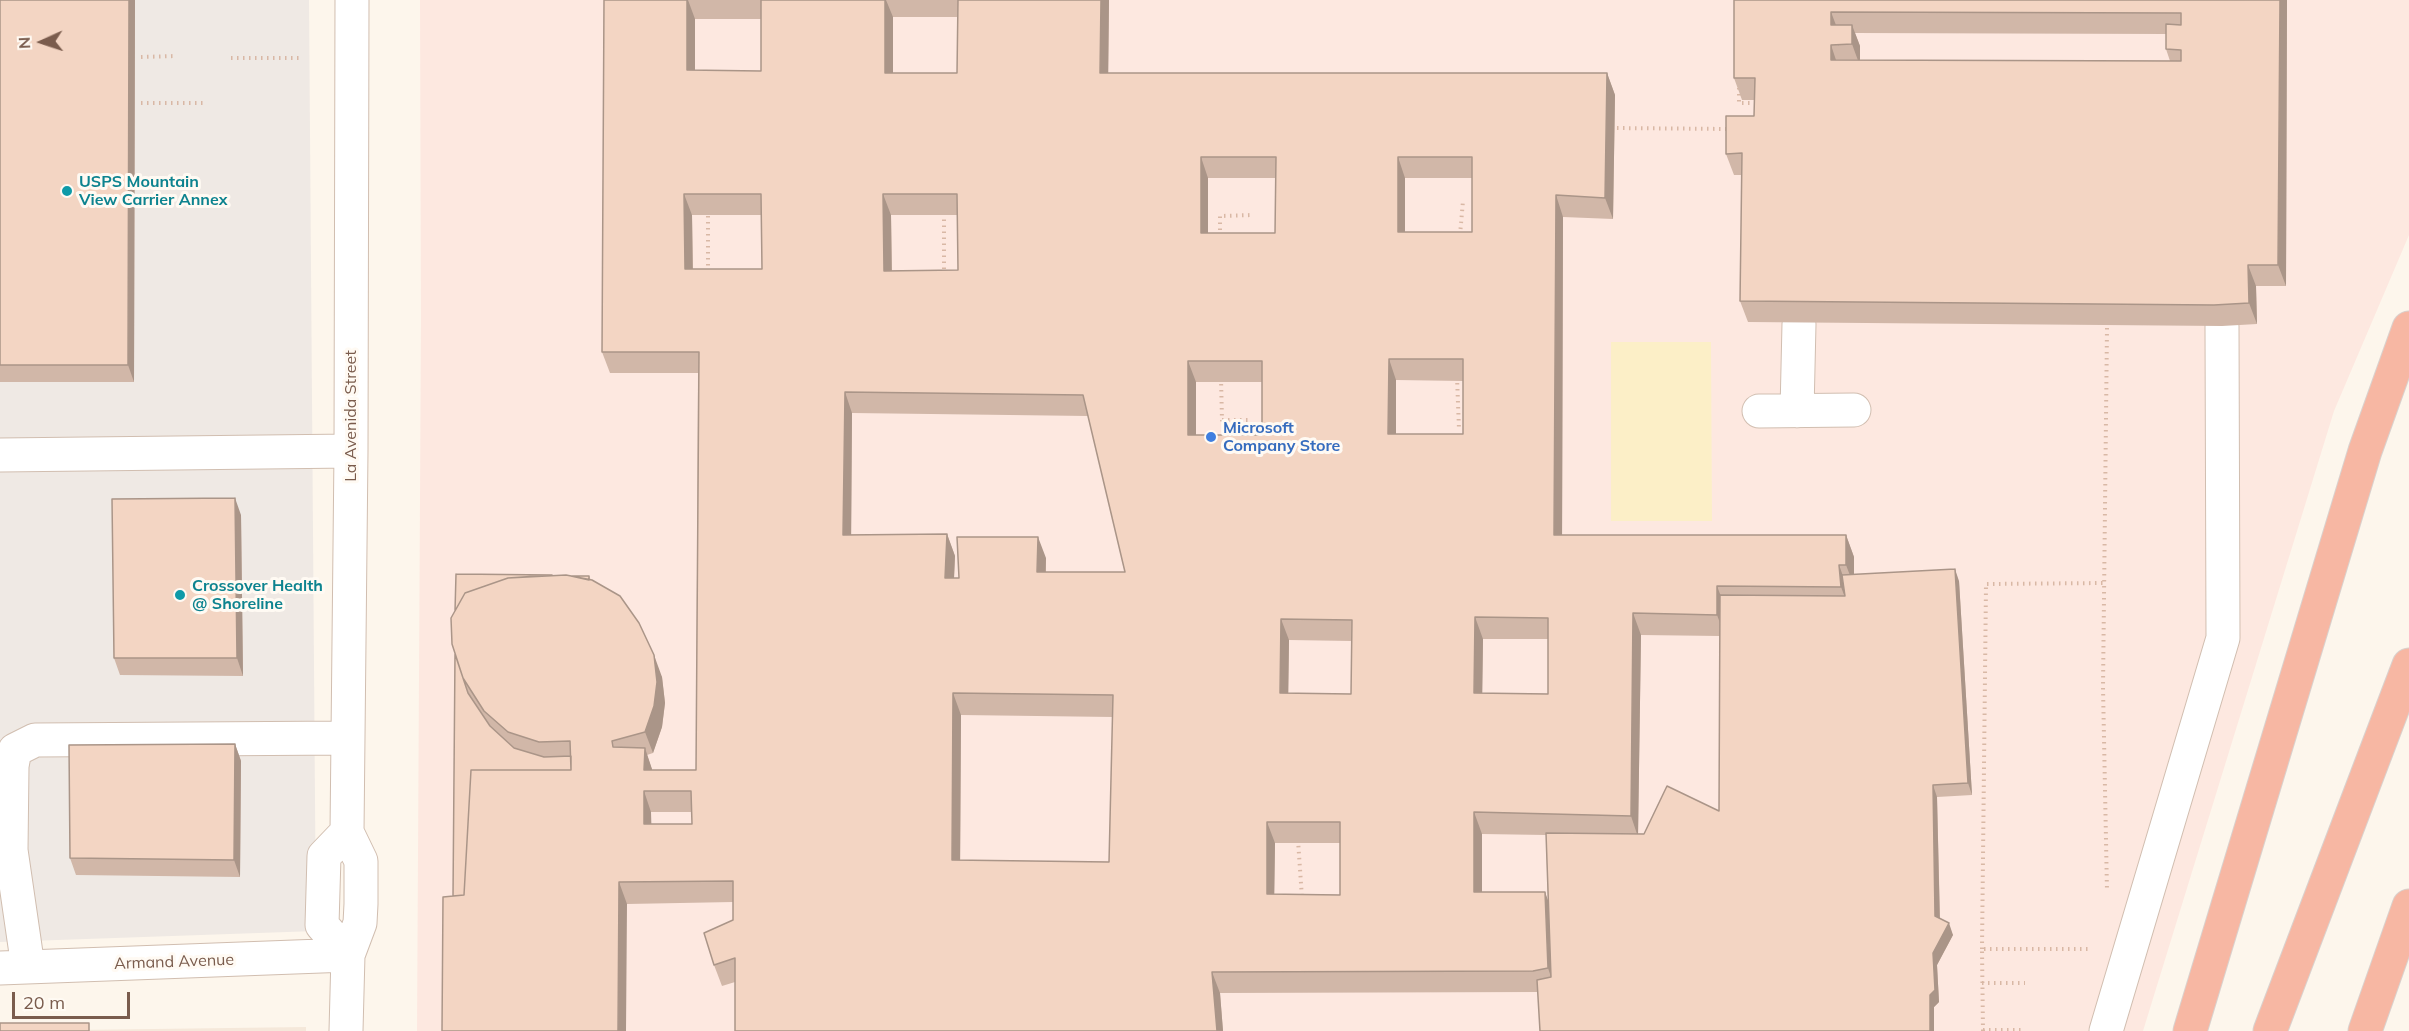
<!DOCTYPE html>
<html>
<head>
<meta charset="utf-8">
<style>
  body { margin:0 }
  #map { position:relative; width:2409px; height:1031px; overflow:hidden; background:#fdf6ec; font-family:Mulish,sans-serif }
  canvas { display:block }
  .north { position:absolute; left:12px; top:12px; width:60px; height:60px; -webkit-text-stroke:4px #fffaf3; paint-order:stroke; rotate:267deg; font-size:16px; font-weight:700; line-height:24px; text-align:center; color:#7a5c4d }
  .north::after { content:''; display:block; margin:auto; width:21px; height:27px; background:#7a5c4d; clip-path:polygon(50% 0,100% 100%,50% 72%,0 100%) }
  .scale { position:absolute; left:12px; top:992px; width:118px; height:27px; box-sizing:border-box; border:3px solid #7a5c4d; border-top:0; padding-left:8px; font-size:18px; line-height:21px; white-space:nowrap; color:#7a5c4d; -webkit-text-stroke:4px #fffaf3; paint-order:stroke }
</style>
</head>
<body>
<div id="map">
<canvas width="2409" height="1031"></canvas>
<div class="north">N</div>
<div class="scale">20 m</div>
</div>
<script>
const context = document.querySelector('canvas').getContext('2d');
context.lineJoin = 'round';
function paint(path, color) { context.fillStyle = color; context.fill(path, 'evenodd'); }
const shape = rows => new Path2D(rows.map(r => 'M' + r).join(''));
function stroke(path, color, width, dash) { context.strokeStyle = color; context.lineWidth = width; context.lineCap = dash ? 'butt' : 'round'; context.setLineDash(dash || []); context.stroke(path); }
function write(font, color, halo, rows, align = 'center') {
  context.font = font + ' Mulish,sans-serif'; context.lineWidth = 6; context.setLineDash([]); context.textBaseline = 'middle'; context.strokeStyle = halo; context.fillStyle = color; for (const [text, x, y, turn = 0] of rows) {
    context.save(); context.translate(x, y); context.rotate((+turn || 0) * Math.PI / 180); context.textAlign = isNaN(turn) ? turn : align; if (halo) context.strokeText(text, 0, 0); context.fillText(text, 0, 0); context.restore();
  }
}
const residential = shape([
  [306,1027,306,1031,0,1031]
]);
const commercial = shape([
  [420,0,2409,0,2409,235,2334,411,2143,1031,417,1031,421,321]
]);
const industrial = shape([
  [0,0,309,0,316,931,0,942]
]);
const sand = shape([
  [1611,342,1711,342,1712,521,1611,521]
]);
const path = shape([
  [141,57,176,56],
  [231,58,303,58],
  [1739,88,1739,103,1758,103],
  [141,103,204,103],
  [1611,128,1729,129],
  [708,210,708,271],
  [1460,235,1463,201],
  [1220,236,1220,216,1253,215],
  [944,269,944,210],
  [2107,328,2103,687,2107,891],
  [1457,377,1459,429],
  [1221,378,1222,420,1250,420],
  [1298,840,1302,898],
  [1982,949,1986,584,2104,583],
  [1982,983,2025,983],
  [1983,1030,2024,1030],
  [1983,1031,1982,949,2092,949]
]);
const minor = shape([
  [1759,411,1854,410],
  [1797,411,1799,324],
  [0,455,351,451],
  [347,832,324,856,322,925,348,955],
  [28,967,11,850,12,766,15,750,35,740,347,738],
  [0,968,348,955],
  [346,1031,348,955,360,923,361,904,361,861,347,832,351,451,352,0],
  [2106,1031,2223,638,2222,326]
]);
const highway = shape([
  [2190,1031,2365,451,2409,328],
  [2270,1031,2409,665],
  [2365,1031,2409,906]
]);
const wall = shape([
  [0,0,135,0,134,382,0,382],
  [604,0,1109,0,1108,73,1607,73,1615,95,1613,219,1563,217,1562,535,1846,535,1854,557,1854,574,1959,581,1972,795,1937,797,1940,918,1953,935,1937,965,1939,1002,1934,1007,1934,1031,1540,1031,1538,992,1220,993,1223,1031,735,1031,735,982,722,986,714,965,733,920,733,902,627,904,453,896,455,654,571,576,589,576,591,580,662,677,665,703,662,727,653,753,647,755,652,770,696,770,698,373,610,373,602,352],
  [893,17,957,17,957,73,893,73],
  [695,19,761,19,761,71,695,71],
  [1208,178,1276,178,1275,233,1208,233],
  [1405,178,1472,178,1472,232,1405,232],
  [692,215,761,215,762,269,693,269],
  [891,215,958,215,958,270,892,271],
  [1396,380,1463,381,1463,434,1396,434],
  [1196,382,1262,382,1262,435,1196,435],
  [852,413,1088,416,1125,572,1046,572,1046,558,959,578,954,578,955,556,947,534,851,535],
  [1641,635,1720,636,1719,811,1644,834,1638,834],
  [1483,639,1548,639,1548,694,1482,693],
  [1289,640,1352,641,1351,694,1288,694],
  [961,715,1113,717,1109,862,960,860],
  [651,812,692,812,692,824,651,824],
  [1482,834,1546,835,1548,902,1545,892,1482,892],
  [1275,843,1340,843,1340,895,1274,894],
  [1734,0,2287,0,2286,286,2256,286,2257,324,2222,326,1748,322,1740,301,1742,175,1734,175,1726,154,1754,116,1755,100,1742,100,1734,78],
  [1855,33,2166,34,2166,49,2170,61,1860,60,1860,46],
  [241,515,243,676,120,675,114,658],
  [235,744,241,761,240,877,76,875,70,858]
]);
const shadedWall = shape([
  [129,0,135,0,134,382,128,365],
  [687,0,688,0,695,19,695,92,687,70],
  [885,0,886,0,893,17,893,94,885,73],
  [1101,0,1109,0,1108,95,1100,73],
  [2280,0,2287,0,2286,286,2278,265],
  [1831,12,1839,33,1839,46,1831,25],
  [1852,25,1860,46,1860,66,1852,44],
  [1831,45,1838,66,1831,60],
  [1607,73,1615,95,1613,219,1605,198],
  [1201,157,1208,178,1208,254,1201,233],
  [1398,157,1405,178,1405,253,1398,232],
  [684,194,692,215,693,290,685,269],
  [883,194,891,215,892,292,884,271],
  [1556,195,1563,217,1562,557,1554,535],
  [2248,265,2256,286,2257,324,2249,303],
  [1389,359,1396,380,1396,455,1388,434],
  [1188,361,1196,382,1196,456,1188,435],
  [845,392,852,413,851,556,843,535],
  [235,498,241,515,243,676,237,658],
  [947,534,955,556,953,600,945,578],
  [1846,535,1854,557,1854,586,1846,565],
  [1038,537,1046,558,1045,593,1037,572],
  [1839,565,1847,587,1849,608,1841,587],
  [1955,569,1959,581,1972,795,1968,783],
  [1717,586,1725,607,1725,636,1717,615],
  [1633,613,1641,635,1638,837,1631,816],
  [1475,617,1483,639,1482,714,1474,693],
  [1281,619,1289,640,1288,715,1280,693],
  [654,655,662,677,665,703,662,727,653,753,645,732],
  [953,693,961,715,960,881,952,860],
  [235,744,241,761,240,877,234,860],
  [645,748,652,769,652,791,644,770],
  [1933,785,1937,797,1940,928,1935,916],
  [644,791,651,812,652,845,644,824],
  [1474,812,1482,834,1482,913,1474,892],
  [1267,822,1275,843,1274,916,1267,894],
  [619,882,627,904,626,1031,618,1031],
  [1545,892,1553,914,1555,989,1548,968],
  [1949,923,1953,935,1937,965,1939,1002,1934,1007,1934,1031,1930,1031,1930,995,1933,953],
  [1212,972,1220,993,1223,1031,1217,1031]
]);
const building = shape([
  [0,0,129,0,128,365,0,365,0,0],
  [604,0,687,0,687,70,761,71,761,0,885,0,885,73,957,73,958,0,1101,0,1100,73,1607,73,1605,198,1556,195,1554,535,1846,535,1846,565,1839,565,1841,587,1717,586,1717,615,1633,613,1631,816,1474,812,1474,892,1545,892,1548,968,1533,971,1212,972,1217,1031,735,1031,735,958,714,965,704,933,733,920,733,881,619,882,618,1031,442,1031,443,897,464,895,471,770,571,770,570,741,539,742,508,732,484,711,463,678,452,644,451,618,465,593,508,578,566,575,592,580,620,596,639,623,654,655,657,682,654,706,645,732,612,741,613,747,645,748,644,770,696,770,699,352,602,352,604,0],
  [1201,157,1276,157,1275,233,1201,233,1201,157],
  [1398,157,1472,157,1472,232,1398,232,1398,157],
  [684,194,761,194,762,269,685,269,684,194],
  [883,194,957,194,958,270,884,271,883,194],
  [1389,359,1463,359,1463,434,1388,434,1389,359],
  [1188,361,1262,361,1262,435,1188,435,1188,361],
  [845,392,1083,395,1125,572,1037,572,1038,537,957,537,959,578,945,578,947,534,843,535,845,392],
  [1475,617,1548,618,1548,694,1474,693,1475,617],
  [1281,619,1352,620,1351,694,1280,693,1281,619],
  [953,693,1113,695,1109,862,952,860,953,693],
  [644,791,691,791,692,824,644,824,644,791],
  [1267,822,1340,822,1340,895,1267,894,1267,822],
  [1734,0,2280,0,2278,265,2248,265,2249,303,2214,305,1740,301,1742,153,1726,154,1726,116,1754,116,1755,78,1734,78,1734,0],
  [1831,12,2181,13,2181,25,2166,24,2166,49,2181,50,2181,61,1831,60,1831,45,1852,44,1852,25,1831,25,1831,12],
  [235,498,237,658,114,658,112,499,235,498],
  [1955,569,1968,783,1933,785,1935,916,1949,923,1933,953,1935,990,1930,995,1930,1031,1540,1031,1537,980,1551,977,1546,833,1644,834,1667,786,1719,811,1720,595,1845,596,1842,575,1955,569],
  [456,574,552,575,508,578,465,593,455,611,456,574],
  [571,576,589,576,589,580,571,576],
  [455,654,468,693,490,726,514,748,544,757,571,756,571,770,471,770,464,895,453,896,455,654],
  [235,744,234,860,70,858,69,745,235,744],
  [0,1023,89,1023,89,1031,0,1031,0,1023]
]);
const markers = [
  [67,191,6,"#0f9aa8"],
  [1211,437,6,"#3f7fe0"],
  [180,595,6,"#0f9aa8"]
];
const cultureNames = [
  ["USPS Mountain",79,182],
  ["View Carrier Annex",79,200],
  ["Crossover Health",192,586],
  ["@ Shoreline",192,604]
];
const streetNames = [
  ["La Avenida Street",351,416,-90],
  ["Armand Avenue",174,962,-2]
];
const shopNames = [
  ["Microsoft",1223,428],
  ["Company Store",1223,446]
];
paint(residential, '#f5e8da');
paint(commercial, '#fde8e0');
paint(industrial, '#efe9e4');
paint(sand, '#fcefc7');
stroke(minor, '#d1beb0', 35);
stroke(highway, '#dad1cd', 35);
stroke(path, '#d9b8a5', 4, [1.5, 4.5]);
stroke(minor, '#fff', 33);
stroke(highway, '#f7b7a3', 33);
paint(wall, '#d1b7a8');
paint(shadedWall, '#aa9588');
paint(building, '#f3d5c3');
stroke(building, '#aa9588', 1.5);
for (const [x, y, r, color] of markers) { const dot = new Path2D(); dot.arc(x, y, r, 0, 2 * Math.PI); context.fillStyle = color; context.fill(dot); stroke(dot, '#fffaf3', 2); }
write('bold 16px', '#0d838f', '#fffaf3', cultureNames, 'left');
write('16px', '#7a5c4d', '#fffaf3', streetNames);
write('bold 16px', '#366cbe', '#fffaf3', shopNames, 'left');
</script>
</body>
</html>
